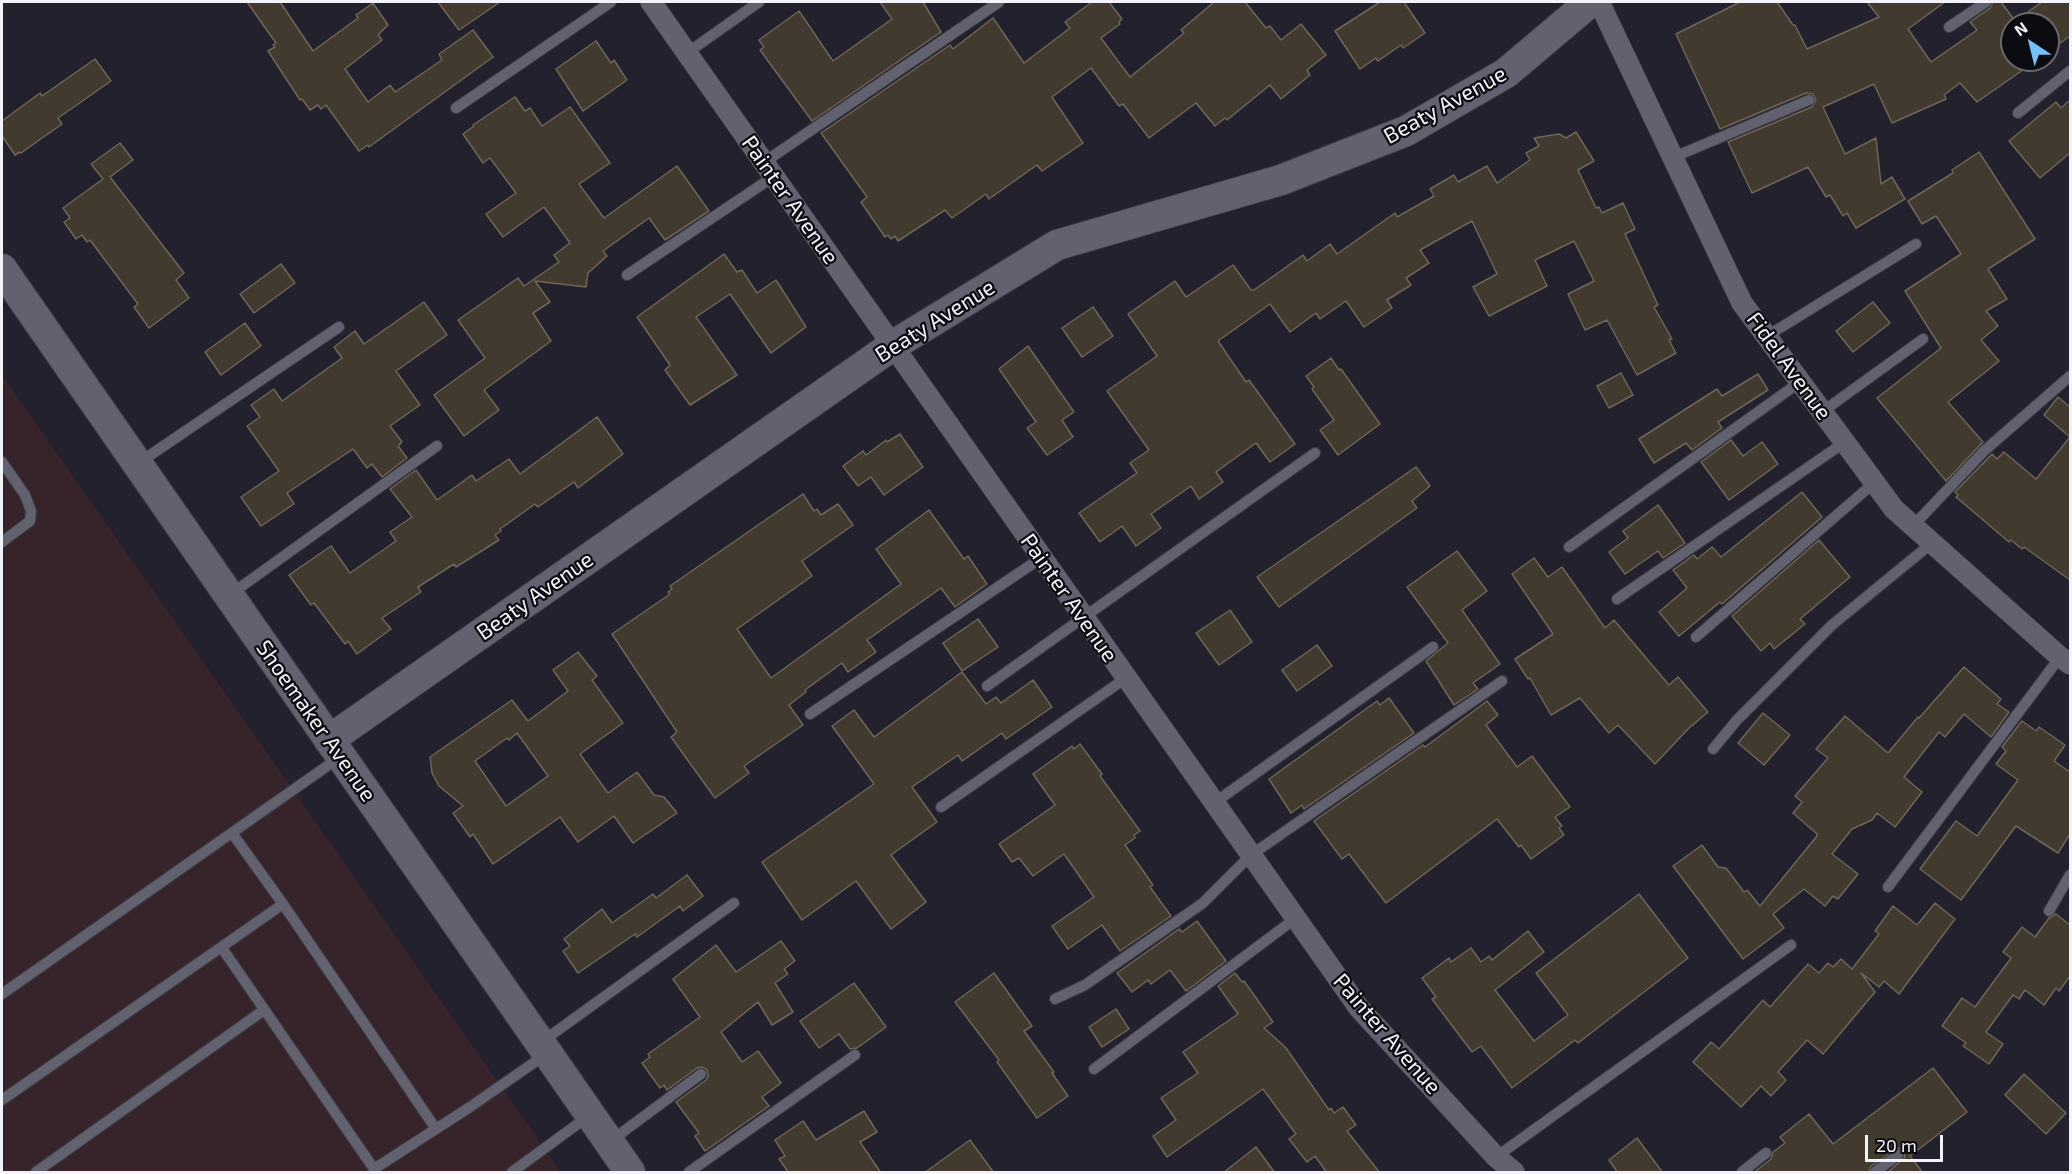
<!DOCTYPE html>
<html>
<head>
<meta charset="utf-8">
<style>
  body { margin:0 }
  #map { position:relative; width:2072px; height:1174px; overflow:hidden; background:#22212d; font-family:"Exo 2",sans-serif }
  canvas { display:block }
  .frame { position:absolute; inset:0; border:3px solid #f2f2fa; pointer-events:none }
  .north { position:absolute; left:2000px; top:12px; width:60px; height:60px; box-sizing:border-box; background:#0c0b11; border:2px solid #68676e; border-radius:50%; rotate:325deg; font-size:16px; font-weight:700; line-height:24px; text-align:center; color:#f2f2fa }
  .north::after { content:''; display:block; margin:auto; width:21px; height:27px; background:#76c0f7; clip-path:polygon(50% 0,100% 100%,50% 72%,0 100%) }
  .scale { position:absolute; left:1865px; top:1135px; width:78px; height:27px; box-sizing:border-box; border:3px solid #f2f2fa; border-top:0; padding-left:8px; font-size:18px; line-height:21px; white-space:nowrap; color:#f2f2fa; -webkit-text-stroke:4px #0c0b11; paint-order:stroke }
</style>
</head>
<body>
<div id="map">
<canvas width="2072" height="1174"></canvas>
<div class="frame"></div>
<div class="north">N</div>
<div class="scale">20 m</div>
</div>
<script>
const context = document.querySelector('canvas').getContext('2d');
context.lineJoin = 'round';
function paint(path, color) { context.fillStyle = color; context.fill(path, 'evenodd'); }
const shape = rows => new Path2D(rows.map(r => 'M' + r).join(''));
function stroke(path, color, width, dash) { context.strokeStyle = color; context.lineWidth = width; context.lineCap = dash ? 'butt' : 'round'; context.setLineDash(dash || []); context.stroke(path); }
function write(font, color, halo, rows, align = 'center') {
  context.font = font + ' "Exo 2",sans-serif'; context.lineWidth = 4.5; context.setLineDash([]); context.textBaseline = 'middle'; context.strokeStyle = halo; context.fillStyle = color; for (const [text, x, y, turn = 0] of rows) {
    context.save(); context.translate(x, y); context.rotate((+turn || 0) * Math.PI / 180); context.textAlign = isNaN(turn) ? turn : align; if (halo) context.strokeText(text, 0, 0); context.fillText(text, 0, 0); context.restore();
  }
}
const industrial = shape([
  [2,375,561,1172,2,1172]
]);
const building = shape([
  [247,2,280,2,313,51,358,18,356,15,373,3,388,25,378,35,382,40,345,69,368,102,390,85,395,92,442,60,439,54,473,30,493,57,369,147,368,145,359,151,326,105,321,109,318,105,310,110,302,99,300,100,268,51,275,47,273,45,276,43,247,2],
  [438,2,500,2,459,30,438,2],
  [880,2,923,2,941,32,812,121,760,50,764,47,759,40,799,11,833,61,892,19,880,2],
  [1092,2,1109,2,1122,19,1119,22,1120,24,1101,38,1130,77,1184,33,1181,30,1214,2,1245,2,1266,28,1270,26,1281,40,1301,24,1326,55,1307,70,1310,75,1281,99,1270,85,1227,120,1225,118,1215,126,1196,103,1149,138,1123,104,1119,106,1091,68,1052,97,1083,143,1042,171,1037,165,989,199,986,194,952,218,945,210,898,241,895,236,891,239,888,235,885,237,861,202,867,197,821,133,950,45,953,49,993,18,1024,63,1070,28,1065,22,1092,2],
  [1380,2,1404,2,1425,33,1403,48,1401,45,1378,61,1376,58,1360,69,1335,31,1380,2],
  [1740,2,1777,2,1793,25,1795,25,1807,49,1879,17,1867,2,1945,2,1908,29,1931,62,1977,30,1970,22,1990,8,1993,2,2001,2,2015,21,2042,2,2070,2,2070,36,2048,52,2048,24,2012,24,2012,60,2037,60,1977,102,1960,83,1944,95,1946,99,1892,123,1874,84,1823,107,1845,154,1876,138,1881,184,1892,177,1905,199,1856,228,1847,213,1843,216,1830,195,1826,197,1808,167,1752,193,1728,142,1812,107,1816,100,1813,94,1806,93,1720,129,1676,34,1740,2],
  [596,41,611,63,614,60,627,80,583,111,556,69,596,41],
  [95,59,111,81,58,118,62,124,21,153,20,152,15,155,2,136,2,121,40,93,42,96,95,59],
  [515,97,525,111,530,108,542,126,570,107,610,163,579,184,604,218,677,166,709,211,665,240,649,218,603,251,607,256,588,273,586,287,535,281,550,302,533,313,551,341,484,390,499,410,464,436,434,395,485,358,458,320,518,278,524,286,559,262,554,255,570,243,544,207,503,237,486,214,516,193,490,158,483,163,463,134,474,126,473,125,515,97],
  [2070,100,2070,153,2040,178,2009,141,2056,102,2061,108,2070,100],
  [1576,132,1594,161,1578,170,1596,208,1599,207,1602,213,1623,203,1635,229,1625,234,1658,305,1654,307,1672,339,1669,340,1676,353,1637,375,1607,320,1585,330,1568,294,1594,281,1574,241,1535,260,1547,286,1489,316,1473,287,1497,274,1472,221,1420,250,1429,263,1406,278,1411,285,1387,300,1392,308,1364,327,1346,301,1320,319,1316,313,1290,332,1270,304,1218,341,1246,382,1249,380,1295,444,1270,462,1256,443,1216,472,1223,482,1199,499,1191,486,1151,514,1161,528,1136,546,1122,526,1100,542,1079,513,1137,473,1130,463,1149,450,1107,391,1157,356,1128,314,1175,281,1186,297,1233,265,1251,290,1254,290,1303,255,1307,261,1330,244,1337,254,1395,213,1397,217,1434,196,1430,189,1454,175,1458,182,1487,166,1497,183,1530,160,1526,153,1539,146,1534,138,1559,134,1566,138,1576,132],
  [120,143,133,160,110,177,184,273,176,280,189,298,149,328,134,307,138,304,90,240,87,242,82,235,76,239,64,222,70,218,63,208,103,179,91,164,120,143],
  [1979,152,2035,239,1988,269,2007,299,1986,311,1998,326,1981,340,1999,361,1948,402,1983,442,1946,481,1877,398,1941,348,1905,291,1961,254,1936,216,1922,224,1908,201,1953,173,1952,170,1979,152],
  [724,254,737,272,742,270,757,293,776,280,806,327,771,353,730,294,696,317,737,375,690,405,665,370,670,365,637,317,724,254],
  [281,264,295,283,254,313,240,294,281,264],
  [424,302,447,335,396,371,420,405,390,426,402,442,398,446,407,458,382,477,372,464,367,468,353,449,287,493,294,504,261,526,241,497,279,471,247,426,260,417,251,405,274,389,282,401,342,358,334,347,355,331,364,344,424,302],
  [1873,302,1890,323,1853,352,1836,331,1873,302],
  [1093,307,1113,336,1082,357,1062,328,1093,307],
  [245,323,261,346,221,375,205,352,245,323],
  [1028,346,1074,412,1062,420,1073,437,1047,455,1027,428,1036,422,999,369,1028,346],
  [1331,358,1339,370,1341,369,1380,424,1338,455,1320,430,1334,420,1312,389,1314,387,1306,376,1331,358],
  [1621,373,1633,395,1609,408,1597,386,1621,373],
  [1758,374,1768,390,1718,422,1722,428,1692,450,1686,443,1654,463,1639,439,1717,389,1722,396,1758,374],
  [2058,397,2070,407,2070,580,2024,547,2022,549,2011,540,2009,542,1956,497,1958,495,1955,492,1992,454,1997,459,2004,452,2036,479,2070,437,2044,415,2058,397],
  [597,417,623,454,578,488,574,482,538,507,535,504,500,529,501,531,495,535,499,540,456,567,454,564,418,587,421,592,382,618,391,629,357,654,348,641,345,644,314,603,311,605,289,575,331,546,350,573,396,541,390,532,412,517,390,489,416,470,437,500,472,475,476,481,509,459,520,474,597,417],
  [900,434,923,467,884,495,871,477,858,486,843,466,863,451,866,455,886,440,887,442,900,434],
  [1731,440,1743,456,1762,442,1778,464,1729,500,1701,462,1731,440],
  [1416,467,1430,486,1412,501,1417,508,1279,607,1257,577,1416,467],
  [1802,492,1822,517,1722,604,1720,602,1679,636,1659,612,1687,588,1673,570,1694,555,1697,559,1712,547,1721,557,1802,492],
  [803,494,814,511,817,509,821,515,838,504,853,525,802,561,812,576,737,629,771,678,901,584,876,549,929,510,964,559,968,556,987,584,955,607,941,588,867,640,876,652,848,672,842,663,805,690,806,692,789,705,803,725,744,766,749,773,715,798,671,737,677,732,612,634,670,594,668,592,672,589,670,586,803,494],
  [1658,505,1685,543,1663,558,1658,551,1625,574,1609,552,1628,538,1623,531,1658,505],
  [1819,540,1850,577,1800,619,1805,624,1774,649,1770,643,1761,651,1732,616,1819,540],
  [1457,551,1487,591,1462,610,1500,664,1473,683,1478,689,1454,705,1426,661,1448,643,1407,587,1457,551],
  [1534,558,1548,577,1562,567,1605,628,1614,620,1669,685,1678,677,1708,712,1688,729,1655,764,1618,725,1609,733,1580,698,1551,715,1530,678,1528,679,1515,659,1553,634,1512,574,1534,558],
  [1230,610,1252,642,1219,665,1196,633,1230,610],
  [978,619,998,647,962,671,943,643,978,619],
  [1317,645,1332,666,1297,691,1282,670,1317,645],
  [578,652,597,676,592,680,623,723,580,754,608,793,637,772,654,795,664,797,677,813,633,843,614,816,578,842,560,817,493,864,473,834,470,837,453,813,463,806,439,786,432,773,430,757,512,700,528,721,568,691,553,670,578,652],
  [517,733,548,776,506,806,475,761,507,738,509,740,517,733],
  [1964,667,2001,699,1997,704,2009,712,1991,737,1964,714,1945,737,1939,732,1904,777,1922,792,1895,827,1877,813,1872,820,1852,829,1832,854,1858,874,1838,899,1833,896,1825,906,1804,889,1773,914,1784,928,1743,959,1673,866,1702,845,1718,867,1726,868,1744,892,1747,890,1760,906,1817,836,1817,834,1793,813,1802,802,1795,796,1828,758,1816,749,1845,716,1888,753,1918,717,1919,718,1964,667],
  [962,672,986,704,996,697,1001,703,1033,680,1052,707,1006,739,1002,733,962,761,958,755,912,787,937,822,891,855,926,902,891,929,856,881,802,920,762,862,874,784,832,726,854,710,874,737,962,672],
  [1389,698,1414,733,1304,809,1302,805,1291,813,1269,779,1377,701,1380,705,1389,698],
  [1487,701,1498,715,1486,725,1517,767,1532,756,1570,807,1555,817,1562,826,1559,828,1564,835,1531,859,1521,845,1519,847,1497,819,1386,903,1349,854,1342,859,1314,821,1423,745,1425,747,1487,701],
  [1763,713,1790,735,1764,765,1738,743,1763,713],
  [2022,721,2036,731,2039,727,2065,745,2054,761,2070,772,2070,834,2058,853,2016,826,1961,900,1920,869,1956,821,1977,836,2018,780,1996,764,2006,751,2002,747,2022,721],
  [1080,744,1102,774,1100,776,1140,831,1134,835,1135,838,1125,845,1153,885,1150,887,1171,916,1120,951,1102,925,1068,949,1052,926,1094,897,1064,854,1033,876,1019,858,1012,862,999,844,1055,805,1033,774,1072,746,1074,749,1080,744],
  [687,875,703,896,683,911,680,906,637,937,635,934,578,973,563,951,570,946,564,939,602,909,612,923,653,894,656,898,687,875],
  [1639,894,1688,958,1578,1043,1575,1040,1512,1088,1481,1046,1472,1052,1432,999,1436,997,1422,978,1449,958,1451,962,1471,948,1481,962,1489,956,1492,960,1528,931,1544,952,1495,990,1534,1041,1568,1015,1536,973,1639,894],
  [1935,903,1955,919,1899,994,1884,981,1879,987,1861,973,1875,992,1823,1054,1807,1040,1778,1072,1786,1080,1771,1096,1761,1086,1741,1107,1693,1062,1711,1042,1719,1049,1763,1000,1770,1007,1808,964,1819,973,1828,963,1833,967,1841,959,1852,969,1879,934,1875,931,1893,906,1917,925,1935,903],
  [2056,914,2070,925,2070,976,2059,991,2056,988,2044,1005,2025,990,2019,999,2013,995,1986,1032,2003,1044,1989,1064,1963,1046,1966,1043,1942,1026,1962,998,1975,1007,2011,958,2003,952,2022,927,2035,937,2049,918,2056,914],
  [1197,921,1226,961,1186,991,1170,970,1151,984,1148,980,1132,992,1117,973,1179,929,1182,932,1197,921],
  [781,941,795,961,784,969,788,974,775,983,793,1012,772,1025,758,1002,721,1032,742,1062,758,1051,781,1083,762,1097,769,1106,705,1151,695,1136,699,1133,676,1102,706,1080,708,1076,707,1070,703,1067,697,1068,667,1090,664,1085,660,1088,642,1063,650,1057,648,1054,700,1017,673,979,716,945,736,972,781,941],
  [994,973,1032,1026,1024,1031,1054,1072,1052,1073,1068,1096,1037,1118,997,1062,999,1060,955,1002,994,973],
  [1235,973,1242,982,1244,981,1273,1022,1264,1028,1286,1048,1329,1110,1331,1108,1334,1113,1343,1107,1356,1125,1347,1131,1380,1173,1327,1173,1315,1156,1307,1162,1289,1139,1296,1134,1263,1089,1167,1157,1153,1136,1176,1120,1161,1098,1198,1073,1183,1052,1238,1014,1218,986,1235,973],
  [854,983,886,1027,857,1048,850,1049,839,1034,819,1048,800,1021,854,983],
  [1116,1009,1129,1029,1102,1047,1089,1027,1116,1009],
  [1933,1068,1967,1112,1910,1156,1923,1173,1887,1173,1905,1157,1904,1151,1898,1148,1871,1166,1868,1173,1753,1173,1771,1159,1773,1152,1785,1143,1780,1137,1809,1114,1833,1144,1933,1068],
  [2024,1074,2066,1113,2046,1134,2005,1095,2024,1074],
  [864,1111,877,1132,860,1142,881,1173,789,1173,779,1159,785,1156,775,1140,803,1121,816,1140,864,1111],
  [1637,1138,1663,1173,1618,1173,1609,1160,1637,1138],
  [970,1140,994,1173,924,1173,970,1140],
  [1256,1147,1275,1173,1223,1173,1256,1147]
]);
const lane = shape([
  [1949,27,1986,2],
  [687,53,759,2],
  [456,108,611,2],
  [2018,113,2070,71],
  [1674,157,1809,100],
  [763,163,999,2],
  [627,275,773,177],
  [1767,336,1916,244],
  [1822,412,1923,339],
  [2,462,25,495,31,511,30,521,2,542],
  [140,462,339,327],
  [1913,526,1984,451,2070,376],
  [1569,547,1800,382],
  [231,594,437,446],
  [1617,599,1845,442],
  [1696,637,1875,482],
  [987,686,1315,453],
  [810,714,1041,558],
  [1713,749,1737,720,1832,625,1932,543],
  [1214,803,1433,647],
  [941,807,1126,678],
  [1888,887,2060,657],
  [283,904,436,1129],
  [2049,911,2070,875],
  [222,948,374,1169,470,1107,545,1055],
  [2,994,340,757],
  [1055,999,1085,985,1203,903,1251,855,1502,681],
  [543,1041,734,903],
  [1094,1069,1296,918],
  [2,1100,283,904,232,833],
  [612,1140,701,1074],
  [1496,1157,1791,945],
  [36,1172,264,1010],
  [512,1172,590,1115],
  [689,1172,855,1055],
  [1742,1172,1766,1153],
  [1875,1172,1898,1155]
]);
const street = shape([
  [651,2,1359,1008,1496,1157,1514,1172],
  [1599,2,1742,303,1894,509,2060,657,2070,664]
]);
const secondary = shape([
  [2,269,630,1172],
  [329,740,892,346,1057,245,1281,180,1406,131,1506,73,1590,2]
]);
const streetNames = [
  ["Beaty Avenue",1445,105,-29],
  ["Painter Avenue",790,200,55],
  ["Beaty Avenue",935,321,-32],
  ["Fidel Avenue",1789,366,54],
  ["Beaty Avenue",535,596,-35],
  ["Painter Avenue",1069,598,55],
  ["Shoemaker Avenue",316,721,55],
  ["Painter Avenue",1387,1034,49]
];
paint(industrial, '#36242a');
paint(building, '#423a2e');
stroke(building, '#6e6658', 1.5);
stroke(lane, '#3f3d47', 12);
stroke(street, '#3f3d47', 22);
stroke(secondary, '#3f3d47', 32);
stroke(lane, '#62616f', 10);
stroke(street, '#62616f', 21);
stroke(secondary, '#62616f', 30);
write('22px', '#f2f2fa', '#0c0b11', streetNames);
</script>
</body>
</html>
